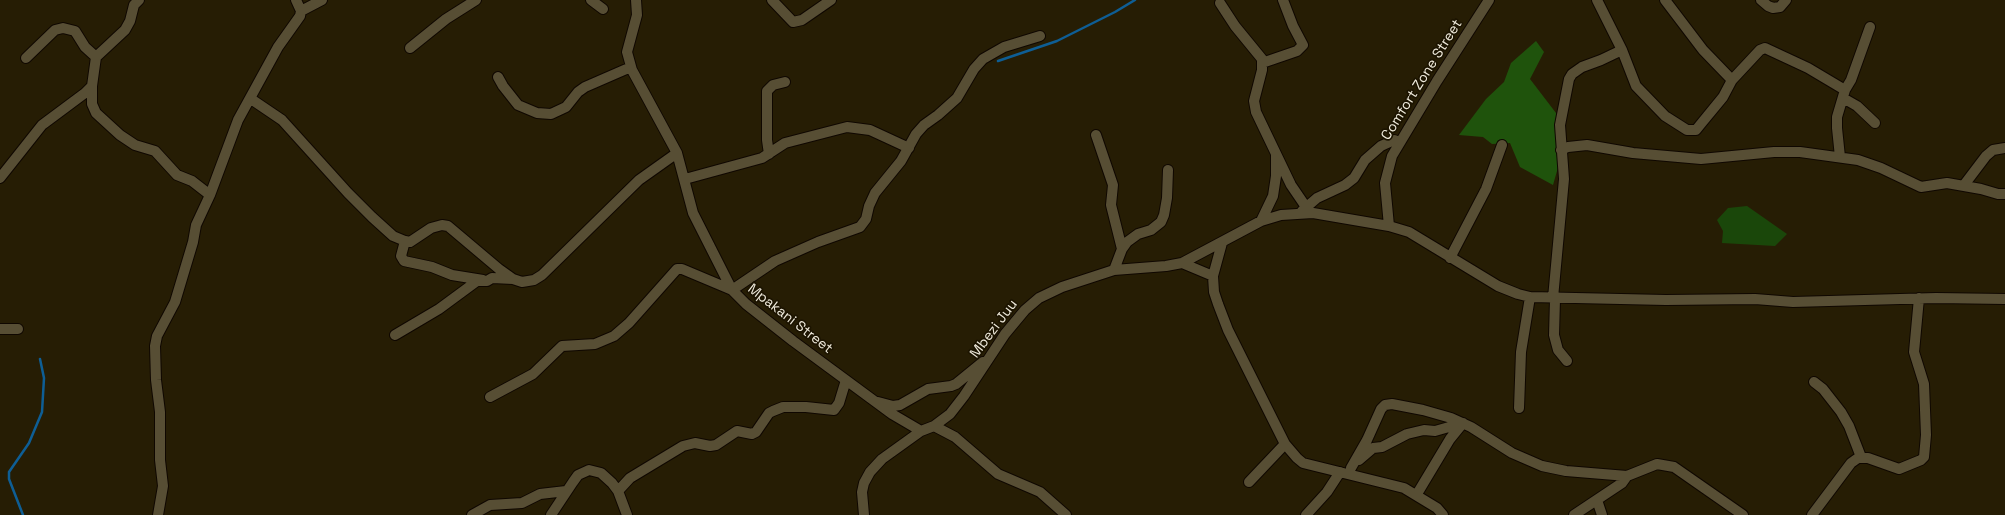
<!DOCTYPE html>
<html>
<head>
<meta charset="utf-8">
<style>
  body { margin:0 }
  canvas { display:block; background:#261d04 }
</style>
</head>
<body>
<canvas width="2005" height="515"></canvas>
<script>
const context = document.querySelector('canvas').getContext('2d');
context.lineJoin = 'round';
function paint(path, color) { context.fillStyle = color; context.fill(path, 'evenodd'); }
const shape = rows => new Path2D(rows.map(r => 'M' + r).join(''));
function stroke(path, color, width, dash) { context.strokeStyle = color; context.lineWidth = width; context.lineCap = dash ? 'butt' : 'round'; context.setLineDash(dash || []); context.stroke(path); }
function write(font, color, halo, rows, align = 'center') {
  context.font = font + ' "Space Grotesk",sans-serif'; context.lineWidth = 3.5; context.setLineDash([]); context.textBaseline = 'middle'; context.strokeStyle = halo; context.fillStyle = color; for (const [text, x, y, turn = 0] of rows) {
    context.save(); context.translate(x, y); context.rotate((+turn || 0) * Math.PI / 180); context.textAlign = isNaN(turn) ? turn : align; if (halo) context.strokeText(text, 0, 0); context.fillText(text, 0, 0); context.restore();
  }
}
const green = shape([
  [1747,206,1787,234,1775,246,1722,243,1723,231,1717,220,1728,208]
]);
const forest = shape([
  [1536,41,1544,52,1530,79,1556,113,1559,164,1553,185,1520,167,1510,143,1492,144,1483,137,1459,135,1486,99,1504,82,1511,63]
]);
const stream = shape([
  [998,61,1057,41,1115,12,1135,0],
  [23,515,9,479,9,472,29,443,42,412,44,378,40,359]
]);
const minor = shape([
  [591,0,603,9],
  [636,0,637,15,627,52,632,70,677,153,693,213,732,290,746,304,793,341,892,414,921,431,934,426,950,414,964,396,1005,334,1025,310,1039,298,1062,287,1114,270,1166,266,1182,263,1261,221,1281,215,1313,213,1389,226,1409,232,1498,286,1518,294,1530,297,1666,300,1755,299,1793,302,1936,298,2005,299],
  [772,0,793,22,802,20,831,0],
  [1597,0,1622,50,1636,86,1665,116,1687,130,1696,130,1700,125,1723,97,1732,80,1760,50,1765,48,1808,68,1845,90],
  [1665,0,1703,50,1732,80],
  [1761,0,1768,6,1773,8,1780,7,1786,0],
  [1220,3,1235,26,1262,59,1262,70,1254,101,1256,112,1291,185,1306,207],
  [301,11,322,0],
  [410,48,446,19,476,0],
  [26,58,55,30,63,28,75,31,85,47,96,57,125,30,130,21,134,5,139,0],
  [1262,63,1297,51,1303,45,1293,26,1283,0],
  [498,77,503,86,518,105,537,113,551,114,566,107,578,92,585,87,631,67],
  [92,86,92,104,96,113,120,135,135,145,155,151,177,175,192,181,210,195],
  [1843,98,1857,106,1875,123],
  [251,99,282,120,348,193,372,217,393,236,405,241,410,242,431,228,442,225,448,226,499,269,513,279,522,282,534,280,542,275,639,180,677,153],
  [1096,135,1113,185,1111,205,1122,249],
  [1561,150,1568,147,1587,145,1633,153,1701,159,1774,152,1800,152,1858,160,1881,168,1921,187,1947,183,1981,189,1998,194,2005,194],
  [769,154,767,140,767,91,773,85,785,82],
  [1840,157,1837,128,1837,117,1845,90,1851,80,1870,27],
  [0,178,42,125,85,93,92,86,96,57],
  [685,179,762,158,785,143,847,127,870,130,909,148],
  [1964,185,1986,156,1993,150,2005,148],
  [1302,211,1317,198,1345,185,1354,178,1365,160,1381,146,1394,140,1399,142],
  [1261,221,1273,196,1276,176,1276,155],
  [1389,226,1385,183,1392,156,1437,81,1489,0],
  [405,241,401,256,404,261,432,267,452,275,483,280],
  [1222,243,1213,276,1214,292,1218,304,1228,330,1285,444,1297,458,1303,463,1404,488,1437,508,1443,515],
  [1450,258,1486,189,1502,145],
  [1182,263,1213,276],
  [1114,270,1122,249,1127,242,1138,234,1151,230,1161,222,1164,215,1167,198,1168,170],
  [732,290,775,261,818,242,860,227,866,219,869,206,875,193,901,161,916,134,924,125,938,115,957,98,974,69,983,59,1004,47,1040,36],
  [1553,298,1564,179,1560,125,1569,79,1572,74,1582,67,1601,60,1622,50],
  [1555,299,1554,335,1558,350,1567,361],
  [0,329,18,329],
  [395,335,439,309,477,281,487,281,492,278,513,279],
  [1814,382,1823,389,1841,412,1849,426,1861,457],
  [490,397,533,374,562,346,595,344,614,336,629,323,677,269,682,269,732,290],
  [878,402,893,406,900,405,928,389,951,386,956,384,983,362],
  [1519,408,1521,352,1530,297],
  [934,426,955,437,998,474,1040,492,1066,515],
  [1359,460,1373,448,1382,447,1407,434,1424,430,1435,431,1463,423],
  [1351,468,1367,440,1381,409,1385,405,1392,404,1423,410,1451,418,1471,427,1512,453,1542,466,1566,471,1627,476,1657,464,1674,467,1743,515],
  [1249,482,1285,444],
  [618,491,630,478,683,446,695,443,710,446,716,445,737,431,752,434,756,432,769,413,773,411,783,407,806,407,834,410,839,403,846,380],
  [1417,494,1450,439,1463,423],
  [1597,500,1602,515],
  [158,515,163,486,160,460,160,412,156,380,155,346,157,336,175,302,193,242,196,225,210,195,238,120,278,47,300,16,301,11,296,0],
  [472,515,490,505,522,503,540,494,566,491],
  [551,515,573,482,578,475,589,470,601,473,612,483,618,491,627,515],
  [864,515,862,492,864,483,870,472,882,459,921,431],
  [1306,515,1327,492,1340,472],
  [1574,515,1622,483,1627,476],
  [1812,515,1851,463,1858,458,1868,458,1899,469,1921,460,1924,457,1926,435,1924,384,1914,352,1919,298]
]);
const streetNames = [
  ["Comfort Zone Street",1422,80,-58],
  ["Mpakani Street",790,319,38],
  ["Mbezi Juu",994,329,-53]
];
paint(green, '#1a470a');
paint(forest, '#1f530c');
stroke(stream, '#0e5e95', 2.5);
stroke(minor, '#0f0700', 12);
stroke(minor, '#574e34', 10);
write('14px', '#f0ebdc', '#1c1400', streetNames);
</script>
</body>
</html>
